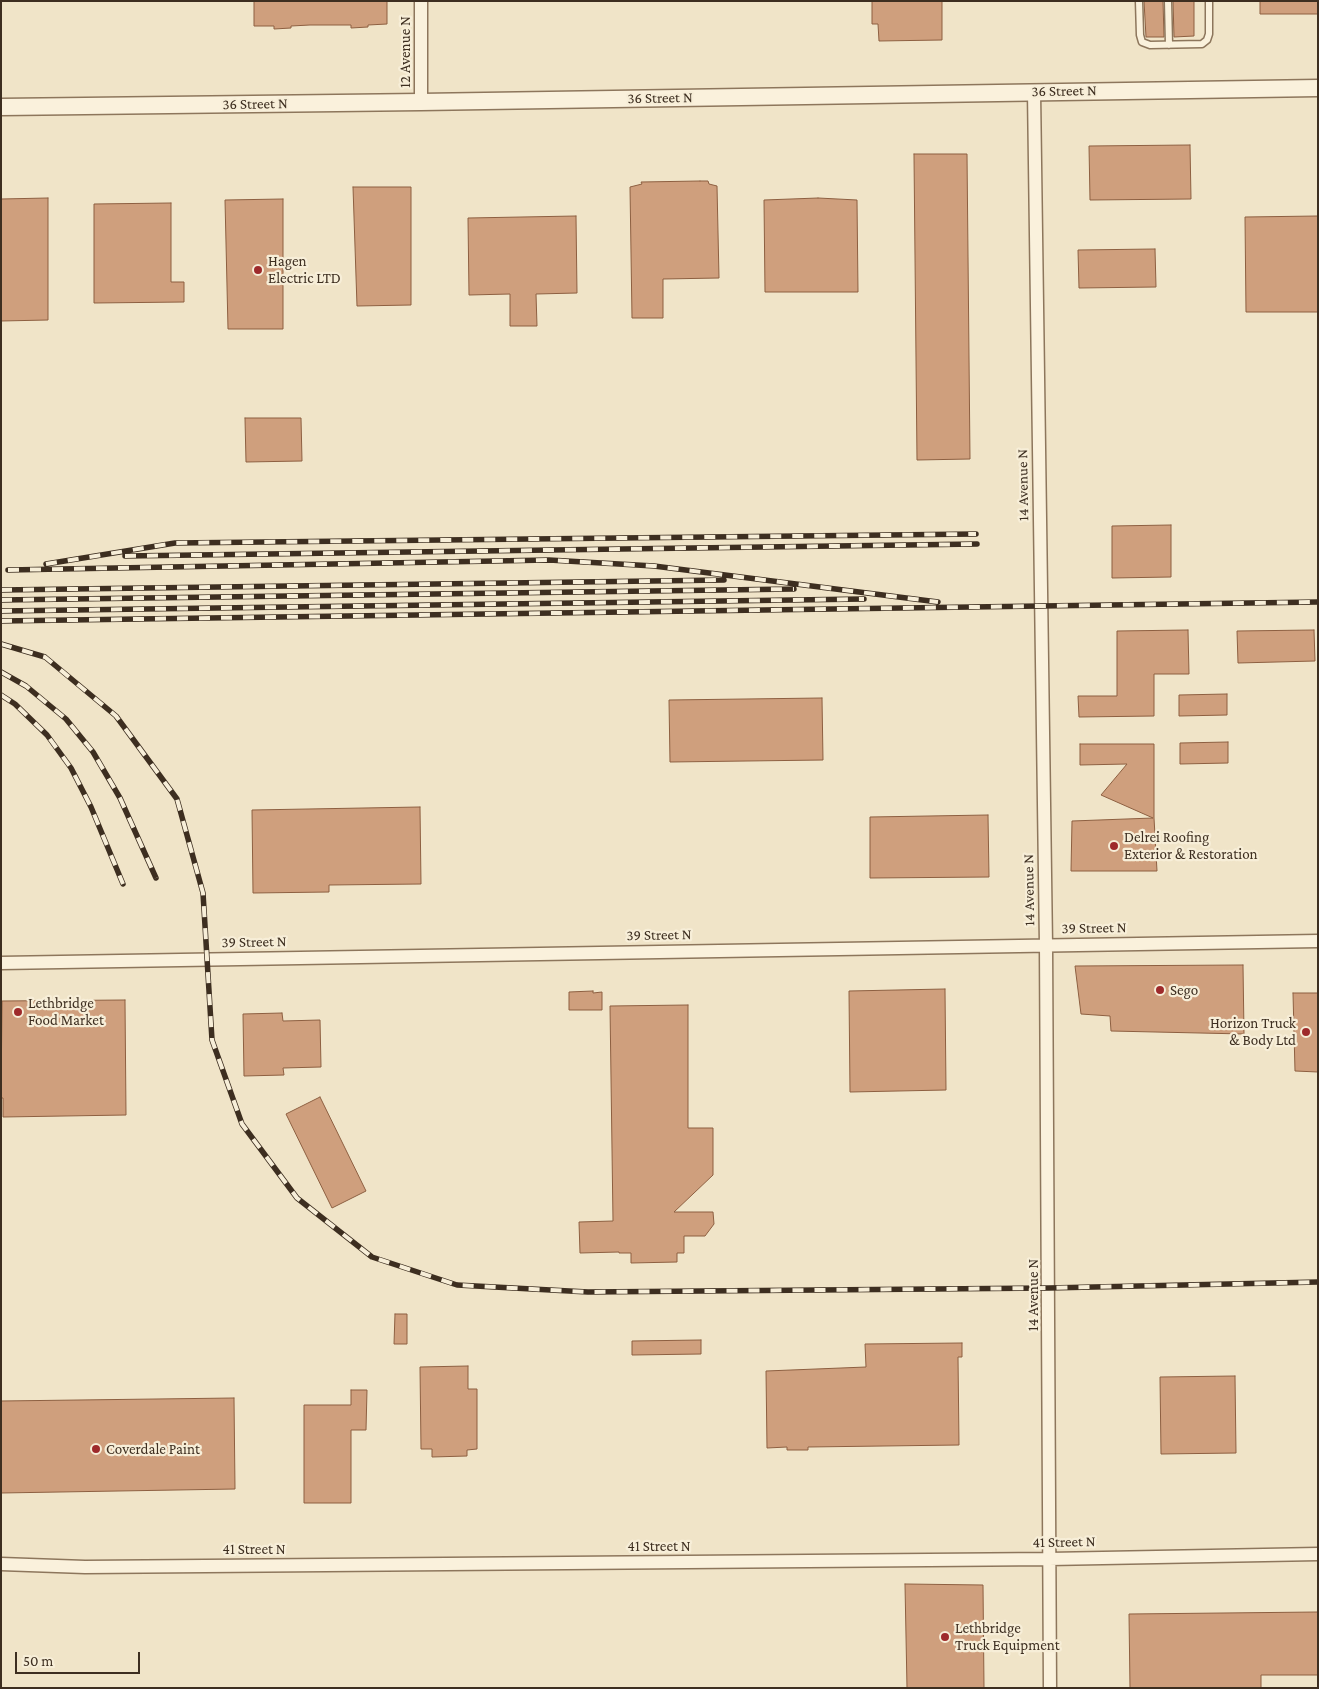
<!DOCTYPE html>
<html>
<head>
<meta charset="utf-8">
<style>
  body { margin:0 }
  #map { position:relative; width:1319px; height:1689px; overflow:hidden; background:#f0e4c8; font-family:"Crimson Pro",serif }
  canvas { display:block }
  .frame { position:absolute; inset:0; border:2px solid #3d2e20; pointer-events:none }
  .scale { position:absolute; left:15px; top:1652px; width:125px; height:22px; box-sizing:border-box; border:2px solid #3d2e20; border-top:0; padding-left:6px; font-size:15px; line-height:18px; white-space:nowrap; color:#3d2e20; -webkit-text-stroke:4px #f7eed8; paint-order:stroke }
</style>
</head>
<body>
<div id="map">
<canvas width="1319" height="1689"></canvas>
<div class="frame"></div>
<div class="scale">50 m</div>
</div>
<script>
const context = document.querySelector('canvas').getContext('2d');
context.lineJoin = 'round';
function paint(path, color) { context.fillStyle = color; context.fill(path, 'evenodd'); }
const shape = rows => new Path2D(rows.map(r => 'M' + r).join(''));
function stroke(path, color, width, dash) { context.strokeStyle = color; context.lineWidth = width; context.lineCap = dash ? 'butt' : 'round'; context.setLineDash(dash || []); context.stroke(path); }
function write(font, color, halo, rows, align = 'center') {
  context.font = font + ' "Crimson Pro",serif'; context.lineWidth = 4.5; context.setLineDash([]); context.textBaseline = 'middle'; context.strokeStyle = halo; context.fillStyle = color; for (const [text, x, y, turn = 0] of rows) {
    context.save(); context.translate(x, y); context.rotate((+turn || 0) * Math.PI / 180); context.textAlign = isNaN(turn) ? turn : align; if (halo) context.strokeText(text, 0, 0); context.fillText(text, 0, 0); context.restore();
  }
}
const building = shape([
  [254,1,387,1,387,24,368,25,368,27,351,28,351,25,310,25,291,26,291,28,274,29,274,26,254,26,254,1],
  [872,1,942,1,942,40,879,41,878,24,872,24,872,1],
  [1144,1,1163,1,1164,37,1146,37,1144,1],
  [1173,1,1194,1,1194,36,1174,37,1173,1],
  [1260,1,1318,1,1318,14,1260,14,1260,1],
  [1190,145,1191,199,1090,200,1089,146,1190,145],
  [914,154,967,154,970,459,917,460,914,154],
  [700,181,708,181,709,184,717,186,719,278,663,279,663,318,632,318,630,187,642,184,641,182,700,181],
  [353,187,411,187,411,305,357,306,353,187],
  [48,198,48,320,1,321,1,199,48,198],
  [818,198,857,200,858,292,765,292,764,200,818,198],
  [283,199,283,329,228,329,225,200,283,199],
  [171,203,171,282,184,282,184,302,94,303,94,204,171,203],
  [576,216,577,293,536,294,537,326,510,326,510,294,469,295,468,218,576,216],
  [1318,216,1318,312,1246,312,1245,217,1318,216],
  [1155,249,1156,287,1079,288,1078,250,1155,249],
  [245,418,301,418,302,461,246,462,245,418],
  [1171,525,1171,577,1112,578,1112,526,1171,525],
  [1188,630,1189,674,1154,674,1154,716,1079,717,1078,696,1117,696,1117,631,1188,630],
  [1314,630,1315,661,1238,663,1237,631,1314,630],
  [1227,694,1227,715,1179,716,1179,695,1227,694],
  [822,698,823,760,670,762,669,700,822,698],
  [1228,742,1228,763,1180,764,1180,743,1228,742],
  [1080,744,1154,744,1154,818,1157,871,1071,871,1072,821,1153,818,1101,795,1127,764,1080,765,1080,744],
  [420,807,421,884,329,885,329,892,253,893,252,810,420,807],
  [988,815,989,877,870,878,870,817,988,815],
  [1243,965,1244,1034,1111,1031,1110,1016,1081,1014,1075,966,1243,965],
  [945,989,946,1090,850,1092,849,991,945,989],
  [593,991,593,993,602,992,602,1010,569,1010,569,992,593,991],
  [1293,993,1318,993,1318,1072,1295,1071,1293,993],
  [125,1000,126,1115,3,1117,3,1098,1,1098,2,1001,125,1000],
  [688,1005,688,1128,713,1128,713,1175,674,1212,713,1212,714,1224,705,1236,684,1236,684,1253,677,1253,677,1262,631,1263,631,1253,619,1253,619,1252,580,1253,579,1222,613,1221,610,1006,688,1005],
  [282,1013,283,1021,320,1020,321,1067,283,1068,284,1075,244,1076,243,1014,282,1013],
  [320,1097,366,1191,332,1208,286,1114,320,1097],
  [395,1314,407,1314,407,1344,394,1344,395,1314],
  [701,1340,701,1354,632,1355,632,1341,701,1340],
  [962,1343,962,1357,958,1357,959,1445,808,1447,808,1450,787,1450,787,1447,767,1448,766,1371,866,1367,865,1344,962,1343],
  [468,1366,468,1389,477,1389,477,1449,467,1450,467,1456,432,1457,432,1449,421,1449,420,1367,468,1366],
  [1235,1376,1236,1453,1161,1454,1160,1377,1235,1376],
  [351,1390,367,1390,366,1430,351,1430,351,1503,304,1503,304,1405,351,1405,351,1390],
  [234,1398,235,1489,1,1493,1,1401,234,1398],
  [905,1584,983,1585,984,1688,907,1688,905,1584],
  [1318,1612,1318,1675,1261,1675,1261,1688,1130,1688,1129,1614,1318,1612]
]);
const service = shape([
  [1139,1,1140,35,1142,42,1150,45,1202,44,1207,40,1209,34,1209,1],
  [1168,1,1169,45]
]);
const minor = shape([
  [421,1,421,102],
  [1034,92,1046,945,1050,1688],
  [1,963,1318,941],
  [1,1564,85,1567,1049,1559,1318,1554]
]);
const tertiary = shape([
  [1,107,421,102,1318,88]
]);
const rail = shape([
  [125,556,977,544],
  [46,564,175,543,976,534],
  [8,570,549,560,654,566,938,602],
  [1,590,724,580],
  [1,600,794,589],
  [1,611,864,599],
  [1,621,1318,602],
  [1,644,45,657,116,716,177,799,203,893,212,1040,242,1124,297,1198,372,1257,457,1285,588,1292,1049,1288,1318,1282],
  [1,672,26,686,66,719,93,752,120,798,156,878],
  [1,695,15,704,47,735,71,768,91,807,123,884]
]);
const markers = [
  [258,270,5,"#9e2a2b"],
  [1114,846,5,"#9e2a2b"],
  [1160,990,5,"#9e2a2b"],
  [18,1012,5,"#9e2a2b"],
  [1306,1032,5,"#9e2a2b"],
  [96,1449,5,"#9e2a2b"],
  [945,1637,5,"#9e2a2b"]
];
const streetNames = [
  ["12 Avenue N",405,52,-90],
  ["36 Street N",1064,91,-1],
  ["36 Street N",660,98,-1],
  ["36 Street N",255,104,-1],
  ["14 Avenue N",1023,485,-91],
  ["14 Avenue N",1029,890,-91],
  ["39 Street N",1094,928,-1],
  ["39 Street N",659,935,-1],
  ["39 Street N",254,942,-1],
  ["14 Avenue N",1033,1295,-90],
  ["41 Street N",1064,1542,-1],
  ["41 Street N",659,1546],
  ["41 Street N",254,1549]
];
const poiNames = [
  ["Hagen",268,261],
  ["Electric LTD",268,278],
  ["Delrei Roofing",1124,837],
  ["Exterior & Restoration",1124,854],
  ["Sego",1170,990],
  ["Lethbridge",28,1003],
  ["Food Market",28,1020],
  ["Horizon Truck",1296,1023,"right"],
  ["& Body Ltd",1296,1040,"right"],
  ["Coverdale Paint",106,1449],
  ["Lethbridge",955,1628],
  ["Truck Equipment",955,1645]
];
paint(building, '#cf9f7d');
stroke(building, '#8d5f41', 1);
stroke(service, '#8d765c', 9);
stroke(minor, '#8d765c', 15);
stroke(tertiary, '#8d765c', 19);
stroke(service, '#faf1dc', 6);
stroke(minor, '#faf1dc', 12);
stroke(tertiary, '#faf1dc', 16);
stroke(rail, '#3d2e20', 5.5);
stroke(rail, '#f7eed8', 4, [11]);
for (const [x, y, r, color] of markers) { const dot = new Path2D(); dot.arc(x, y, r, 0, 2 * Math.PI); context.fillStyle = color; context.fill(dot); stroke(dot, '#f7eed8', 2); }
write('15px', '#3d2e20', '#f7eed8', streetNames);
write('15px', '#3d2e20', '#f7eed8', poiNames, 'left');
</script>
</body>
</html>
